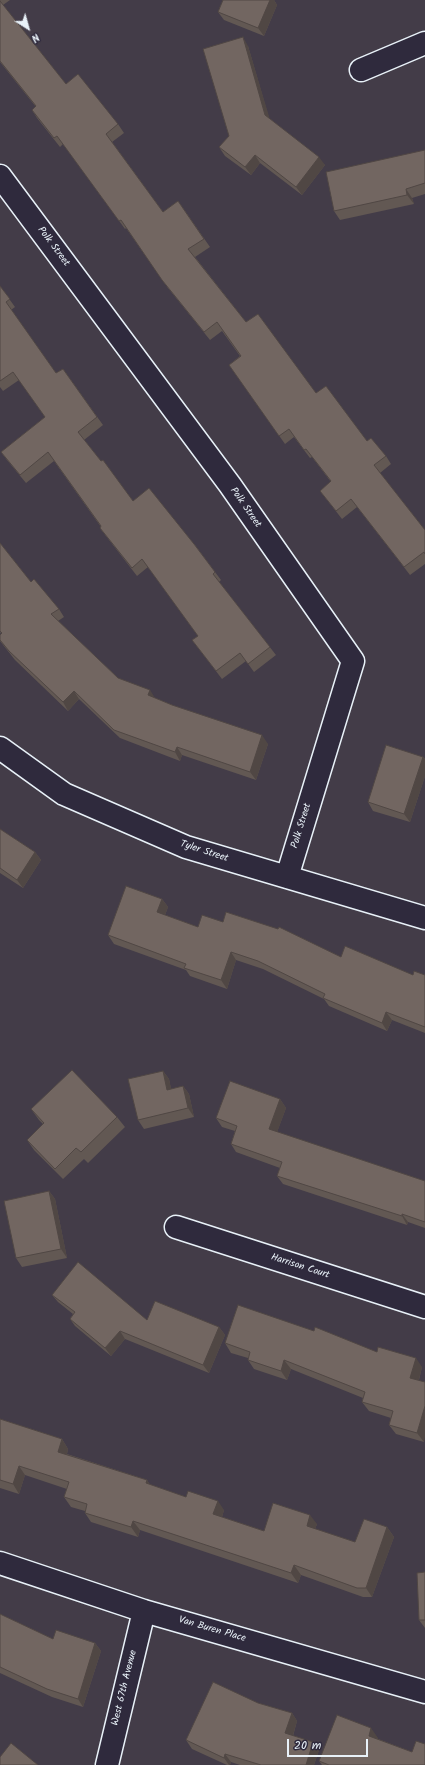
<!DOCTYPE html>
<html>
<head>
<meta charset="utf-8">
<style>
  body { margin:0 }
  #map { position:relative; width:425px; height:1765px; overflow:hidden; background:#433c48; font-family:Kalam,sans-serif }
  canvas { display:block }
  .north { position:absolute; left:8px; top:8px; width:40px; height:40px; -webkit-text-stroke:3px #2f2a3d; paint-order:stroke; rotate:143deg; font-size:11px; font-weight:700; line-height:16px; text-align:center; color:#e8f1f8 }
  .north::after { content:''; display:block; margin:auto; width:14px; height:18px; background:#e8f1f8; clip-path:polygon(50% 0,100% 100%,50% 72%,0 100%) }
  .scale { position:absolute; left:287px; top:1739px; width:81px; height:18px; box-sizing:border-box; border:2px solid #e8f1f8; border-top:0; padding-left:5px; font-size:12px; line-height:14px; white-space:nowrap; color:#e8f1f8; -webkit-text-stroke:3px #2f2a3d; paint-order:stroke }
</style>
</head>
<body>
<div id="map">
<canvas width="425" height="1765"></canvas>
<div class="north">N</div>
<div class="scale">20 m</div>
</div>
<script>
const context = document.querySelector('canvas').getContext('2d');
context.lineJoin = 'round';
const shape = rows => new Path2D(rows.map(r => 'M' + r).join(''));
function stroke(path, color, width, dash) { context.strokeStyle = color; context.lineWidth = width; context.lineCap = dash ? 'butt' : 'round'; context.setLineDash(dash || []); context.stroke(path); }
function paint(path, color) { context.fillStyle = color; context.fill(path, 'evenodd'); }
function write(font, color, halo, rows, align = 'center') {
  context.font = font + ' Kalam,sans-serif'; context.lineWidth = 3.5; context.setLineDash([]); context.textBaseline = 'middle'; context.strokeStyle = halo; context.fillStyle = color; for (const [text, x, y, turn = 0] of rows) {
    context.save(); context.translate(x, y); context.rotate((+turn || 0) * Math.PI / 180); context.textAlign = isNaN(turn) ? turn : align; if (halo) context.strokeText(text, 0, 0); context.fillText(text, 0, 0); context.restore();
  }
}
const minor = shape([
  [361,70,425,43],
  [0,176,230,485,353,661,287,877],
  [0,748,64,794,186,847,425,918],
  [176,1227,425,1307],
  [0,1563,144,1611,425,1692],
  [107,1765,144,1611]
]);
const wall = shape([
  [0,0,10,0,3,5,66,84,118,124,124,133,112,142,163,212,178,201,210,247,195,257,246,322,316,393,367,441,386,456,391,464,380,473,425,530,425,564,410,575,357,507,342,519,320,491,331,482,312,457,310,458,294,437,285,444,229,365,240,356,222,331,210,340,168,288,126,228,125,229,63,144,60,147,37,118,32,110,36,107,0,62],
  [223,0,274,0,277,5,264,36,224,20,218,12],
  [248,46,269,118,325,165,302,195,260,163,251,175,225,156,219,147,229,136],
  [425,150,425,194,412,198,414,204,340,220,334,211],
  [0,286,15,307,11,310,56,373,63,369,103,425,84,440,133,501,194,544,221,580,219,582,276,655,254,672,246,661,222,679,192,640,198,636,148,567,137,576,106,536,100,528,101,527,54,461,26,483,7,460,1,452,45,417,19,380,3,391,0,387],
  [0,543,31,582,59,609,64,617,58,621,118,678,155,698,268,744,256,780,182,755,180,761,120,738,79,699,68,711,15,660,0,641,0,635,1,634,0,632],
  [423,757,425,759,425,776,410,822,373,811,368,802],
  [0,829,35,852,41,860,23,888,0,873],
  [162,899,168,907,165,915,198,927,223,922,341,957,413,975,425,975,425,1033,392,1020,387,1031,329,1006,324,999,263,969,236,960,227,989,190,976,186,970,114,944,108,935],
  [163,1071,169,1079,171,1089,183,1086,189,1094,194,1117,144,1129,138,1120],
  [280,1099,286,1108,277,1132,425,1181,425,1228,408,1222,407,1225,283,1184,277,1176,280,1168,236,1152,231,1144,235,1131,222,1127,216,1118],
  [31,1109,117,1117,125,1127,88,1163,84,1159,63,1179,34,1150,27,1140,43,1124,39,1120],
  [49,1191,55,1199,67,1258,22,1267,16,1258],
  [52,1295,147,1320,219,1327,225,1335,209,1373,125,1339,111,1356,75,1326,70,1319,73,1314,58,1302],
  [225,1343,377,1352,422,1367,419,1380,424,1442,396,1434,389,1425,391,1418,369,1411,362,1402,363,1398,291,1369,287,1380,254,1369,248,1360,248,1358,231,1353],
  [0,1419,62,1439,68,1449,67,1454,147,1480,150,1485,224,1510,222,1517,264,1531,317,1524,315,1529,355,1542,387,1527,394,1537,372,1597,363,1597,301,1575,298,1583,140,1530,138,1537,91,1522,85,1513,85,1511,71,1507,64,1497,67,1489,25,1475,19,1494,0,1488],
  [425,1572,425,1628,419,1620],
  [0,1614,53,1639,95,1643,101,1651,83,1707,52,1697,0,1673],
  [258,1703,292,1713,297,1721,293,1736,313,1742,319,1750,314,1765,240,1765,231,1762,230,1765,227,1765,192,1749,186,1740],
  [378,1738,378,1739,412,1752,425,1765,322,1765,319,1761]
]);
const shadedWall = shape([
  [270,0,274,0,277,5,264,36,258,28],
  [243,37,248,46,271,123,265,115],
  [255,155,260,163,251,175,245,167],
  [319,157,325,165,302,195,296,187],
  [406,189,412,198,414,204,407,195],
  [150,690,155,698,148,695],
  [74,691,79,699,68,711,63,702],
  [262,735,268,744,256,780,250,772],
  [177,747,182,755,180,761,175,752],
  [423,757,425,759,425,776,410,822,404,814],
  [35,852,41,860,23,888,17,880],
  [162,899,168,907,163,920,157,912],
  [231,952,236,960,227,989,221,980],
  [386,1012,392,1020,387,1031,382,1023],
  [163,1071,169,1079,173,1098,167,1090],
  [183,1086,189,1094,194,1117,188,1108],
  [280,1099,286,1108,275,1138,269,1129],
  [49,1191,55,1199,67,1258,61,1249],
  [402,1214,408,1222,407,1225,402,1216],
  [219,1327,225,1335,209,1373,203,1365],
  [120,1331,125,1339,111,1356,105,1348],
  [416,1358,422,1367,417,1387,410,1378],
  [284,1360,291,1369,287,1380,281,1371],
  [425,1406,425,1437,424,1442,417,1433],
  [62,1439,68,1449,65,1461,58,1452],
  [19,1466,25,1475,19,1494,13,1484],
  [147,1480,153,1489,146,1483],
  [218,1501,224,1510,220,1524,213,1514],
  [310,1515,317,1524,313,1535,307,1526],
  [133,1521,140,1530,138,1537,131,1527],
  [387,1527,394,1537,372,1597,366,1588],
  [294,1565,301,1575,298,1583,291,1573],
  [95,1643,101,1651,83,1707,78,1699],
  [292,1713,297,1721,291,1742,285,1733],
  [371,1728,378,1738,375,1745,369,1736],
  [313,1742,319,1750,314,1765,306,1765],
  [225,1754,231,1762,230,1765,229,1765,224,1758]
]);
const building = shape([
  [223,0,270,0,258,28,218,12,223,0],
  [0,1,66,84,78,74,118,124,106,134,163,212,178,201,204,239,188,249,246,322,258,314,316,393,326,386,367,441,371,438,386,456,374,465,425,530,425,554,424,552,404,567,351,499,336,511,320,491,331,481,306,449,304,450,289,429,279,436,229,365,241,356,217,322,204,332,162,280,121,220,119,221,57,136,54,138,32,110,36,106,0,61,0,1],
  [243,37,265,115,319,157,296,187,255,155,245,167,219,147,229,136,203,49,243,37],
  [425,150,425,183,406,189,407,195,334,211,326,172,425,150],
  [0,286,10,299,6,302,56,373,63,369,97,417,78,432,101,461,103,460,133,501,149,488,194,544,215,572,213,574,270,647,248,664,240,653,216,671,192,640,198,636,142,559,132,568,100,528,101,526,48,452,20,475,1,452,45,417,13,372,0,381,0,286],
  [0,543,31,582,34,579,59,609,51,614,118,678,150,690,148,695,172,705,262,735,250,772,177,747,175,752,114,730,74,691,63,702,9,651,0,640,0,635,2,633,0,631,0,543],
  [386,745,423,757,404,814,368,802,386,745],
  [0,829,35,852,17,880,0,868,0,829],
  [126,886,162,899,157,912,198,927,202,915,223,922,226,912,278,929,279,927,341,957,345,946,413,975,414,971,425,975,425,1027,386,1012,382,1023,323,998,325,994,258,961,231,952,221,980,184,968,186,964,108,935,126,886],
  [72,1070,117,1117,81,1152,76,1148,55,1169,27,1140,44,1123,31,1109,72,1070],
  [163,1071,167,1090,183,1086,188,1108,138,1120,128,1079,163,1071],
  [230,1081,280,1099,269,1129,425,1181,425,1222,402,1214,402,1216,277,1176,282,1162,231,1144,237,1126,216,1118,230,1081],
  [49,1191,61,1249,16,1258,4,1201,49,1191],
  [78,1262,147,1320,155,1301,219,1327,203,1365,120,1331,105,1348,70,1319,75,1312,52,1295,78,1262],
  [238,1305,314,1331,315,1327,377,1352,378,1347,416,1358,410,1378,425,1382,425,1406,417,1433,389,1425,393,1411,362,1402,365,1392,284,1360,281,1371,248,1360,250,1352,225,1343,238,1305],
  [0,1419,62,1439,58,1452,147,1480,146,1483,186,1497,188,1491,218,1501,213,1514,264,1531,273,1503,310,1515,307,1526,355,1542,364,1519,387,1527,366,1588,357,1588,294,1565,291,1573,133,1521,131,1527,85,1513,87,1504,64,1497,69,1482,19,1466,13,1484,0,1480,0,1419],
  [425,1572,425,1620,419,1620,417,1573,425,1572],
  [0,1614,53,1639,56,1630,95,1643,78,1699,47,1689,0,1667,0,1614],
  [213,1682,258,1703,292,1713,285,1733,313,1742,306,1765,261,1765,225,1754,224,1758,186,1740,213,1682],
  [337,1715,371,1728,369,1736,412,1752,416,1741,425,1744,425,1765,329,1765,319,1761,337,1715],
  [11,1743,38,1765,0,1765,0,1757,11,1743]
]);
const streetNames = [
  ["Polk Street",53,247,53],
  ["Polk Street",245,508,55],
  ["Polk Street",302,826,-73],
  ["Tyler Street",204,852,18],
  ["Harrison Court",300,1267,18],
  ["Van Buren Place",212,1630,16],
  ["West 67th Avenue",125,1688,-76]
];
stroke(minor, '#e8f1f8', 25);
stroke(minor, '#2f2a3d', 22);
paint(wall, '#625853');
paint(shadedWall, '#504744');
paint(building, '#726661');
stroke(building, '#504744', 1);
write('10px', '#e8f1f8', '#2f2a3d', streetNames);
</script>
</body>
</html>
